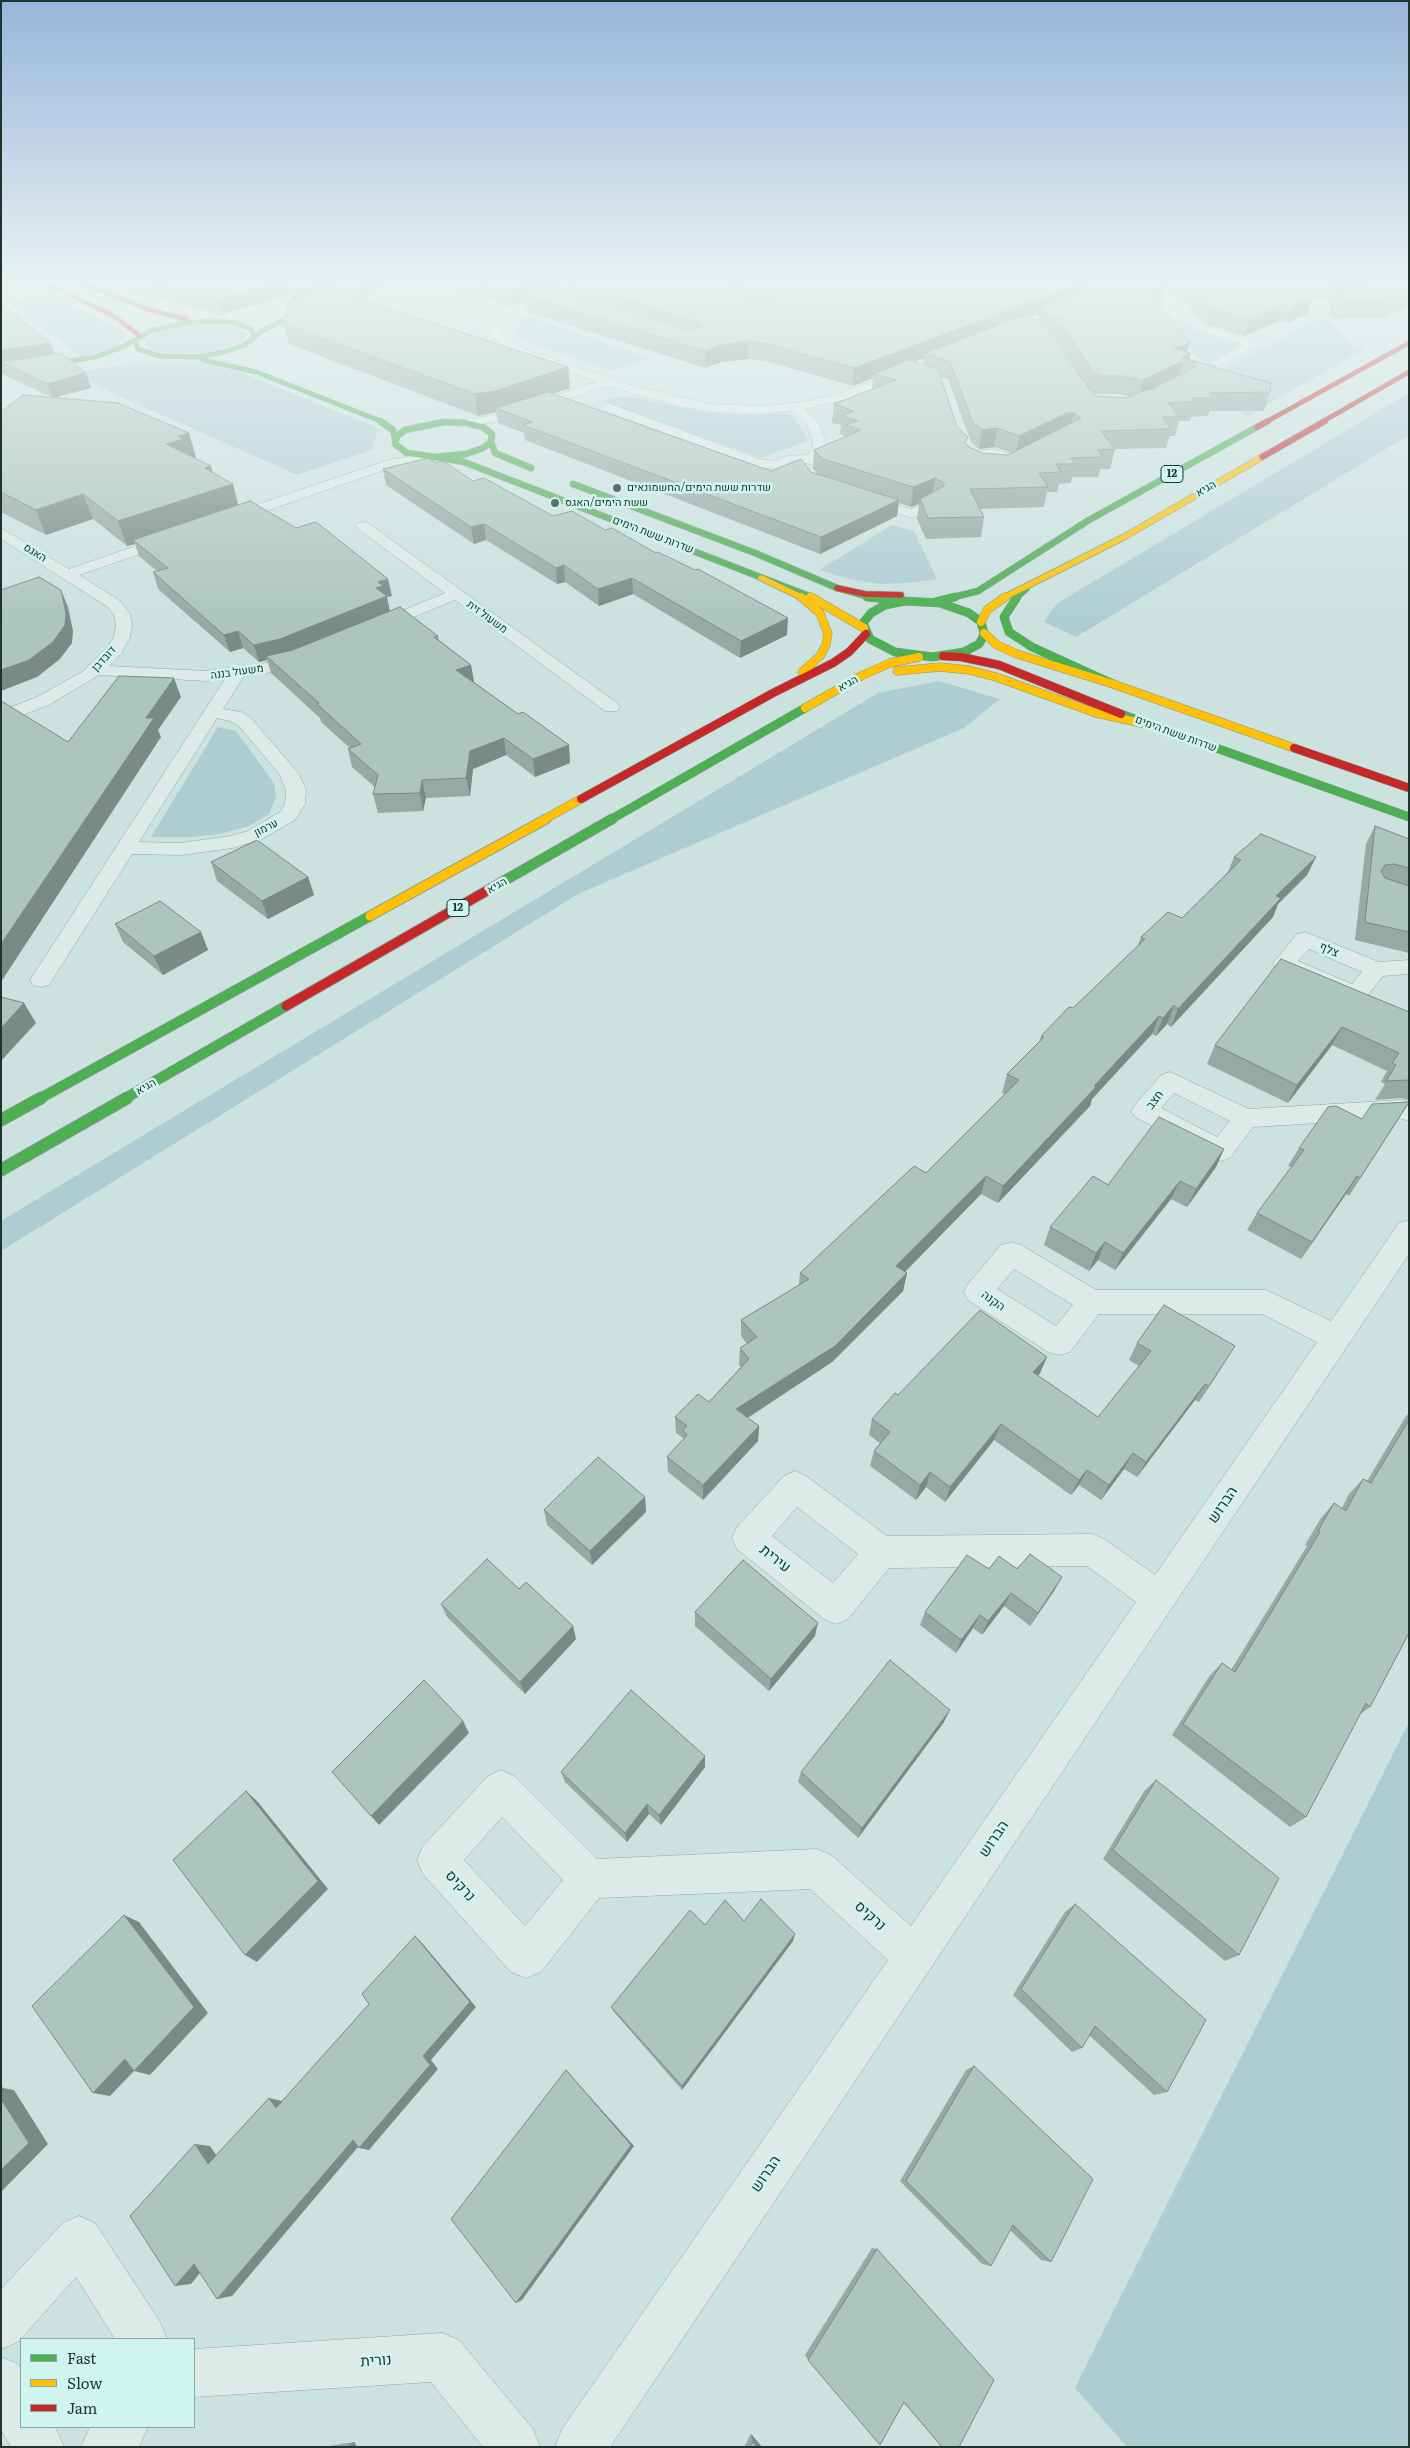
<!DOCTYPE html>
<html>
<head>
<meta charset="utf-8">
<style>
  body { margin:0 }
  #map { position:relative; width:1410px; height:2448px; overflow:hidden; background:#cbe2df; font-family:Literata,serif }
  canvas { display:block }
  .frame { position:absolute; inset:0; border:2px solid #1d352c; pointer-events:none }
  .legend { position:absolute; left:20px; top:2338px; width:175px; height:90px; box-sizing:border-box; background:#d0f4ee; border:1px solid #88a8a0; margin:0; padding:6px 9px; list-style:none; font-size:15px; color:#1d352c }
  .legend li { display:flex; align-items:center; gap:10px; height:25px }
  .legend b { width:25px; border:1px solid #88a8a0 }
</style>
</head>
<body>
<div id="map">
<canvas width="1410" height="2448"></canvas>
<div class="frame"></div>
<ul class="legend">
<li><b style="height:6px;background:#4caf50"></b>Fast</li>
<li><b style="height:6px;background:#ffc107"></b>Slow</li>
<li><b style="height:6px;background:#c62828"></b>Jam</li>
</ul>
</div>
<script>
const context = document.querySelector('canvas').getContext('2d');
context.lineJoin = 'round';
function paint(path, color) { context.fillStyle = color; context.fill(path, 'evenodd'); }
const shape = rows => new Path2D(rows.map(r => 'M' + r).join(''));
function stroke(path, color, width, dash) { context.strokeStyle = color; context.lineWidth = width; context.lineCap = dash ? 'butt' : 'round'; context.setLineDash(dash || []); context.stroke(path); }
function write(font, color, halo, rows, align = 'center') {
  context.font = font + ' Literata,Heebo,serif'; context.lineWidth = 5; context.setLineDash([]); context.textBaseline = 'middle'; context.strokeStyle = halo; context.fillStyle = color; for (const [text, x, y, turn = 0] of rows) {
    context.save(); context.translate(x, y); context.rotate((+turn || 0) * Math.PI / 180); context.textAlign = isNaN(turn) ? turn : align; if (halo) context.strokeText(text, 0, 0); context.fillText(text, 0, 0); context.restore();
  }
}
const green = shape([
  [35,297,58,299,121,331,125,334,124,339,114,347,82,357,7,300],
  [526,316,651,358,612,371,528,342,519,335,517,328,519,322],
  [1324,317,1353,345,1366,348,1246,417,1215,381,1202,378],
  [209,324,235,327,244,332,245,337,231,346,196,354,166,353,155,351,146,345,148,338,155,333,187,325],
  [1190,325,1199,332,1244,344,1209,363,1197,358,1175,330],
  [177,361,208,363,237,371,378,428,372,450,297,475,106,390,73,373,126,364],
  [1409,393,1409,435,1076,637,1044,622,1056,604],
  [619,397,634,397,706,413,736,415,788,414,793,417,809,440,761,458,602,401],
  [892,525,914,531,937,579,908,583,882,584,849,579,819,570],
  [939,681,1000,699,964,728,578,894,1,1251,1,1221,878,693],
  [218,727,236,731,274,783,276,796,269,814,249,826,219,834,191,837,151,837],
  [1409,1722,1409,2447,1127,2447,1075,2388]
]);
const street = shape([
  [576,282,589,282,511,315,501,325,503,336,515,345,527,350,627,384,710,404,764,406,809,401,843,392,903,370,911,370,913,372,851,398,805,409,819,424,825,440,826,450,819,458,828,462,830,469,820,476,802,479,784,476,774,469,752,466,603,410,601,407,607,403,611,404,759,459,776,461,786,456,807,455,812,449,813,440,807,425,792,411,764,414,710,412,678,406,608,386,504,420,466,427,462,426,460,423,462,420,498,414,596,382,507,349,492,337,491,325,503,311,576,282],
  [801,462,814,465,816,467,802,471,787,466,790,463,801,462],
  [1160,287,1175,294,1205,326,1258,342,1260,344,1214,369,1206,369,1189,362,1147,308,1167,298,1155,290,1160,287],
  [1172,303,1197,330,1244,345,1210,363,1197,358,1158,309,1172,303],
  [42,291,73,293,78,296,73,299,42,297,1,301,1,295,42,291],
  [1304,299,1328,301,1338,308,1326,314,1309,313,1294,307,1294,303,1304,299],
  [1307,305,1322,306,1325,308,1311,307,1307,305],
  [993,449,1015,455,1021,464,1009,472,991,473,974,470,964,461,970,452,993,449],
  [992,457,1005,461,1006,463,991,465,978,460,992,457],
  [427,453,432,454,434,457,432,460,393,467,231,523,226,524,219,520,221,517,385,461,427,453],
  [862,494,911,509,933,500,940,504,938,507,912,518,857,501,855,498,862,494],
  [363,522,368,523,617,703,620,707,617,711,605,711,455,600,380,631,368,631,366,628,368,625,445,593,358,529,356,526,358,523,363,522],
  [1,528,69,569,168,535,178,535,180,538,178,541,79,575,120,601,130,614,132,625,130,637,121,654,109,666,206,671,266,663,304,652,310,653,312,657,310,661,274,672,244,676,223,709,241,712,250,717,299,774,306,790,305,804,295,820,262,839,233,848,181,855,132,854,49,985,41,987,33,985,30,980,225,679,206,681,99,675,49,705,1,723,1,711,37,697,82,672,108,647,114,637,116,625,114,615,108,607,1,539,1,528],
  [217,718,230,721,238,725,280,775,286,790,285,804,280,812,248,831,230,836,181,843,139,842,217,718],
  [1305,932,1379,962,1409,960,1409,974,1383,976,1364,1000,1356,1003,1348,1000,1276,968,1273,963,1297,934,1305,932],
  [1309,949,1362,972,1352,984,1298,961,1309,949],
  [1170,1072,1249,1109,1401,1100,1409,1102,1409,1121,1399,1118,1253,1127,1230,1158,1221,1161,1135,1117,1131,1111,1135,1105,1161,1075,1170,1072],
  [1174,1093,1230,1121,1217,1137,1161,1108,1174,1093],
  [1409,1220,1409,1254,610,2447,555,2447,562,2429,888,1960,810,1889,599,1898,541,1972,526,1978,511,1972,423,1874,417,1860,423,1846,488,1776,501,1770,514,1776,597,1859,817,1849,831,1855,911,1926,1136,1602,1087,1566,889,1568,848,1619,836,1624,824,1619,737,1549,732,1538,737,1527,784,1476,795,1471,806,1476,887,1536,1092,1534,1104,1539,1155,1575,1317,1342,1262,1314,1099,1314,1070,1352,1059,1355,1048,1352,968,1300,964,1292,968,1284,1001,1245,1011,1242,1021,1245,1096,1290,1266,1290,1331,1321,1399,1223,1409,1220],
  [1014,1269,1073,1305,1056,1326,997,1289,1014,1269],
  [797,1507,858,1554,833,1583,772,1536,797,1507],
  [502,1817,563,1880,525,1926,464,1860,502,1817],
  [79,2216,95,2223,160,2322,167,2339,115,2339,76,2277,18,2342,1,2349,1,2289,63,2223,79,2216],
  [442,2333,459,2340,533,2429,540,2447,483,2447,431,2382,194,2397,194,2349,442,2333],
  [1,2357,18,2364,21,2369,21,2427,55,2427,64,2447,11,2447,1,2430,1,2357],
  [90,2427,148,2427,139,2447,81,2447,90,2427]
]);
const fastFar4 = shape([
  [135,341,138,349,160,356,197,357,224,352,245,345,262,331,299,312,388,282],
  [203,360,256,372,383,422],
  [1,372,95,357,122,347,153,330,185,323,212,321,236,323,251,329,255,336],
  [444,422,446,422]
]);
const fastFar3 = shape([
  [380,421,393,430,395,438],
  [444,422,466,423,483,427,492,434,491,442,483,448,466,454,435,457,407,453,395,444,397,436,405,430,444,422],
  [491,442,495,453,531,468],
  [435,457,464,462,809,596],
  [573,484,755,553,837,588,873,598],
  [950,598,978,591,1089,520,1257,427],
  [1016,598,1026,589]
]);
const fastFar2 = shape([
  [867,597,905,601],
  [1017,597,1004,617,1009,632,1032,647,1113,684],
  [905,601,940,603,969,613,981,622,984,633,982,639,979,644,964,652,932,657,895,652,870,639,863,623,871,613,885,605,905,601],
  [935,602,955,597],
  [1121,714,1409,817],
  [610,820,805,708]
]);
const fastFar1 = shape([
  [502,882,612,819],
  [39,1099,370,916],
  [124,1099,286,1006]
]);
const fast = shape([
  [1,1120,41,1098],
  [1,1170,127,1098]
]);
const slowFar2 = shape([
  [761,578,803,598],
  [809,596,813,598],
  [1003,598,1124,537,1262,457]
]);
const slowFar1 = shape([
  [801,597,820,613,828,634,826,645,820,656,802,672],
  [811,597,864,628],
  [981,622,987,610,1005,597],
  [984,633,997,645,1017,654,1113,684,1294,748],
  [897,671,940,667,969,670,996,677,1096,713,1146,724],
  [805,708,861,676,890,663,919,657],
  [543,820,581,799]
]);
const slow = shape([
  [370,916,546,819]
]);
const jamFar3 = shape([
  [43,282,112,315,140,336],
  [78,282,150,310,187,319],
  [1266,422,1409,343],
  [1322,422,1409,372]
]);
const jamFar2 = shape([
  [1257,427,1268,421],
  [1262,457,1325,421],
  [837,588,865,594,901,595]
]);
const jamFar1 = shape([
  [943,656,961,657,999,665,1121,714],
  [1294,748,1409,788],
  [581,799,773,693,833,663,849,652,866,634]
]);
const jam = shape([
  [286,1006,502,882]
]);
const wall = shape([
  [107,282,372,282,372,283,367,284,368,294,366,301,568,367,570,388,552,394,771,471,811,472,818,474,813,469,814,450,845,437,845,436,840,434,841,425,832,423,834,404,872,389,873,378,853,386,766,361,748,359,721,362,705,368,525,311,524,301,509,306,431,282,1409,282,1409,307,1403,308,1401,312,1388,313,1386,318,1333,319,1328,315,1332,302,1324,298,1312,298,1307,314,1287,323,1279,321,1244,336,1206,324,1176,293,1166,288,1163,298,1157,301,1190,343,1187,352,1190,360,1215,366,1215,368,1270,392,1264,411,1210,411,1208,416,1191,417,1190,421,1179,421,1175,436,1170,436,1166,448,1115,449,1110,469,1100,469,1098,477,1072,477,1071,483,1059,484,1057,492,1047,492,1044,507,980,509,984,517,981,537,926,539,917,519,919,504,911,507,899,503,897,516,820,554,525,440,524,433,498,423,496,412,478,416,289,344,284,324,292,301,291,294,221,315,108,284],
  [562,286,562,290,555,288],
  [1086,287,1092,288,1085,291],
  [1038,314,1037,320,1029,318],
  [1051,333,1053,333,1082,378],
  [924,358,923,364,915,362],
  [941,377,948,379,971,442,979,449,994,447,1012,453,1008,455,982,453,967,445,957,427],
  [1089,389,1096,394,1119,394,1131,397,1127,398,1097,396],
  [1,303,51,343,54,354,91,388,54,397,196,457,194,458,213,472,238,505,392,596,387,597,390,611,438,636,439,640,471,665,474,682,518,714,569,745,570,763,535,777,506,755,473,769,470,796,426,798,423,811,378,813,373,794,375,787,352,767,348,749,350,748,321,722,320,718,271,673,267,660,259,662,243,648,230,652,158,589,153,572,157,571,139,556,135,544,127,546,93,519,46,535,1,512,1,412,51,397,6,376,1,366],
  [436,463,473,481,553,516,605,530,787,635,740,658,633,594,599,606,565,582,557,584,486,540,474,544,386,485,383,469],
  [1375,826,1409,839,1409,953,1355,940,1366,844],
  [1234,857,1316,857,1307,875,1278,904,1273,917,1171,1027,1167,1024,1156,1036,1152,1034,1092,1099,1090,1106,998,1203,981,1194,905,1272,907,1273,903,1291,832,1362,748,1418,759,1426,758,1441,703,1500,668,1472,667,1457,683,1440,683,1438,676,1433,675,1417,709,1402,741,1367,739,1365,740,1348,747,1344,741,1336,741,1320,799,1285,800,1273,926,1173,1005,1094,1002,1093,1007,1074,1039,1043,1041,1036,1073,1008,1137,947,1141,937,1182,918,1228,872],
  [211,862,308,877,314,895,268,919,217,881],
  [115,924,201,932,208,950,163,975,123,942],
  [1409,1012,1409,1100,1401,1098,1375,1100,1385,1084,1381,1082,1387,1071,1332,1045,1288,1103,1207,1064,1215,1045],
  [1409,1103,1349,1196,1346,1194,1301,1259,1247,1230,1257,1213,1291,1167,1288,1166,1299,1148,1362,1119],
  [1224,1149,1216,1167,1187,1207,1171,1199,1115,1270,1098,1260,1089,1271,1044,1245,1050,1227,1108,1185],
  [1137,1343,1225,1362,1199,1402,1195,1400,1137,1477,1124,1469,1101,1500,1079,1485,1071,1495,994,1440,945,1502,926,1487,916,1500,870,1466,874,1451,880,1443,869,1435,872,1419,898,1395,1047,1357,1040,1373,1038,1376,1098,1417,1139,1366,1129,1360],
  [1409,1413,1409,1633,1370,1707,1359,1715,1306,1817,1290,1827,1172,1735,1210,1675,1222,1663,1231,1670,1307,1546,1305,1545,1321,1518,1334,1503,1342,1508,1349,1494,1363,1479,1367,1481,1406,1416],
  [645,1497,646,1512,592,1565,547,1525,544,1510],
  [989,1569,1017,1569,1054,1591,1030,1626,1004,1606,982,1635,973,1628,956,1653,920,1625,925,1612],
  [519,1589,573,1626,576,1639,525,1694,447,1617,441,1604],
  [695,1612,815,1636,769,1691,695,1626],
  [944,1722,858,1838,798,1782,801,1772],
  [705,1767,661,1825,649,1814,627,1842,565,1782,561,1772],
  [1156,1780,1239,1955,1225,1961,1103,1859,1145,1790],
  [1075,1904,1167,2092,1154,2095,1089,2035,1082,2048,1072,2052,1013,1995,1065,1912],
  [744,1921,793,1941,682,2090,614,2012,611,2007,705,1925],
  [974,2066,1051,2262,1041,2260,1010,2230,991,2266,982,2264,900,2181,966,2070],
  [872,2248,877,2249,959,2447,942,2447,904,2403,808,2360,805,2355],
  [751,2434,762,2447,744,2447],
  [354,2442,357,2447,322,2447]
]);
const shadedWall = shape([
  [276,282,372,282,372,283,367,284,368,294,361,317,294,308,291,294,221,315,217,299],
  [530,282,561,282,562,286,532,297,523,295,524,301,509,306,508,290],
  [1084,282,1087,282,1084,296,1038,310,1038,314,932,355,925,353,924,358,880,376,874,374,873,378,853,386,854,368],
  [1102,282,1122,282,1100,290],
  [1167,282,1163,298,1145,308,1149,291],
  [1348,282,1370,282,1368,286,1336,300,1334,299,1338,286],
  [1312,298,1307,314,1287,323,1292,306],
  [1284,305,1279,321,1244,336,1249,319],
  [748,341,748,359,721,362,705,368,705,351,721,345],
  [51,343,56,358,1,362,1,350],
  [1190,343,1186,355,1191,353,1189,360,1183,361,1178,378,1139,398,1143,380,1174,349],
  [568,367,570,388,502,411,496,408,496,412,478,416,475,394],
  [86,373,91,388,53,398,47,384],
  [1067,413,1074,413,1070,431,1016,455,1019,436],
  [997,428,994,447,979,449,982,430],
  [189,433,196,457,190,459,166,444,178,436],
  [211,466,217,488,233,484,239,508,133,540,135,544,127,546,118,521,205,468],
  [935,478,932,498,920,499,919,504,911,507,913,487],
  [83,494,93,519,46,535,36,510],
  [899,500,897,516,820,554,821,537],
  [484,524,486,540,474,544,471,527],
  [564,565,565,582,557,584,556,568],
  [632,578,633,594,599,606,598,589],
  [388,579,392,596,387,597,390,613,284,656,266,656,267,660,259,662,254,645,376,588,378,582],
  [61,590,68,607,73,631,72,643,60,659,37,677,1,691,1,670],
  [788,618,787,635,740,658,741,641],
  [238,631,243,648,230,652,224,635],
  [471,665,474,682,456,670],
  [174,678,181,697,158,730,161,737,1,982,1,944,146,718],
  [504,738,506,755,473,769,470,796,466,778,470,751],
  [569,745,570,763,535,777,533,759],
  [422,780,426,798,423,811,420,793],
  [1316,857,1307,875,1278,904,1273,917,1171,1027,1178,1009,1276,896],
  [308,877,314,895,268,919,262,901],
  [201,932,208,950,163,975,154,956],
  [24,1003,36,1023,1,1061,1,1028],
  [1174,1005,1167,1024,1156,1036,1163,1018],
  [1159,1016,1152,1034,1092,1099,1090,1106,998,1203,1003,1186,1094,1086],
  [1342,1027,1332,1045,1288,1103,1297,1085],
  [1224,1149,1216,1167,1187,1207,1196,1189],
  [986,1176,981,1194,893,1284,896,1266],
  [1357,1176,1346,1194,1301,1259,1312,1242],
  [1180,1181,1171,1199,1115,1270,1123,1253],
  [1105,1242,1098,1260,1089,1271,1096,1253],
  [907,1273,903,1291,832,1362,736,1425,736,1409],
  [1235,1346,1225,1362,1199,1402,1209,1386],
  [1047,1357,1040,1373,1027,1389,1033,1372],
  [1205,1384,1195,1400,1137,1477,1146,1462],
  [1001,1424,994,1440,945,1502,950,1487],
  [759,1426,758,1441,703,1500,703,1485],
  [1133,1453,1124,1469,1101,1500,1109,1485],
  [1087,1470,1079,1485,1071,1495,1079,1480],
  [930,1472,926,1487,916,1500,920,1485],
  [645,1497,646,1512,592,1565,590,1551],
  [1062,1577,1054,1591,1030,1626,1038,1613],
  [1011,1593,1004,1606,982,1635,988,1621],
  [980,1615,973,1628,956,1653,961,1640],
  [818,1623,815,1636,769,1691,771,1679],
  [573,1626,576,1639,525,1694,520,1682],
  [950,1710,944,1722,858,1838,862,1828],
  [463,1721,469,1733,379,1825,371,1816],
  [705,1756,705,1767,661,1825,659,1815],
  [246,1791,257,1801,328,1889,257,1962,245,1955],
  [647,1804,649,1814,627,1842,625,1833],
  [124,1915,139,1922,208,2013,150,2075,134,2071,110,2096,93,2093],
  [795,1934,793,1941,682,2090,682,2086],
  [415,1936,422,1943,476,2007,431,2060,438,2069,369,2150,359,2148,423,2056],
  [566,2070,634,2146,522,2300,516,2303],
  [1,2085,3,2088,14,2090,48,2144,1,2192],
  [269,2098,282,2101,289,2110,276,2108],
  [353,2140,363,2141,232,2296,217,2299],
  [195,2144,210,2146,223,2165,208,2164],
  [209,2262,191,2284,175,2286,194,2264],
  [751,2434,762,2447,757,2447,753,2442],
  [354,2442,357,2447,348,2447]
]);
const building = shape([
  [152,282,276,282,217,299,152,282],
  [292,282,323,282,291,292,292,282],
  [347,282,363,282,357,298,568,367,495,391,475,394,284,324,288,302,347,282],
  [480,282,530,282,508,290,480,282],
  [567,282,695,282,764,301,773,301,775,298,773,294,727,282,1084,282,854,368,767,344,748,341,721,345,705,351,523,295,547,286,688,330,694,330,701,326,698,322,567,282],
  [1109,282,1167,282,1149,291,1190,343,1174,349,1191,353,1182,358,1215,366,1213,367,1271,383,1270,392,1209,393,1213,398,1192,398,1195,402,1168,403,1180,417,1162,417,1171,429,1101,431,1115,449,1098,450,1103,457,1071,458,1075,464,1056,464,1061,472,1039,473,1048,487,970,489,984,517,928,518,920,499,944,486,944,483,935,478,913,487,823,459,814,450,861,430,846,425,858,421,842,416,854,411,834,404,896,380,874,374,909,360,938,369,957,427,968,437,965,442,967,446,982,453,1008,455,1081,418,1074,413,1067,413,1019,436,997,428,982,430,973,423,950,362,925,353,1023,316,1045,323,1081,378,1087,383,1087,387,1097,396,1127,398,1142,391,1150,390,1195,367,1195,364,1192,360,1183,361,1143,380,1123,376,1100,376,1092,371,1056,316,1038,310,1109,282],
  [1185,282,1285,282,1287,283,1298,288,1298,292,1312,298,1292,306,1284,305,1249,319,1211,308,1185,282],
  [1322,282,1348,282,1338,286,1329,282,1322,282],
  [1373,282,1406,282,1409,284,1409,291,1400,291,1407,296,1386,296,1392,301,1339,302,1333,298,1354,292,1373,282],
  [1,303,51,343,1,350,1,303],
  [61,353,86,373,47,384,1,362,61,353],
  [548,392,771,471,801,459,811,472,899,500,821,537,523,425,532,422,496,408,548,392],
  [23,395,118,403,189,433,178,436,183,439,166,444,211,466,205,468,233,484,118,521,83,494,36,510,1,492,1,412,23,395],
  [428,458,436,463,443,461,473,481,484,478,553,516,572,511,605,530,612,528,656,553,658,552,695,570,698,569,788,618,741,641,632,578,598,589,564,565,556,568,484,524,471,527,383,469,428,458],
  [250,501,296,528,316,522,388,579,378,582,383,586,376,588,387,596,280,639,254,645,238,631,224,635,153,572,168,568,133,540,250,501],
  [39,577,61,590,66,614,65,625,53,642,29,660,1,670,1,590,39,577],
  [400,607,438,636,434,637,471,665,456,670,518,714,523,712,569,745,533,759,504,738,470,751,466,778,422,780,420,793,373,794,378,775,348,749,361,744,317,704,319,703,266,656,293,650,400,607],
  [119,676,174,678,146,718,154,718,1,944,1,702,3,702,68,742,119,676],
  [1375,826,1409,839,1409,868,1394,864,1385,865,1381,871,1385,878,1409,886,1409,932,1365,922,1375,826],
  [1261,834,1316,857,1276,896,1281,898,1178,1009,1174,1005,1163,1018,1159,1016,1094,1086,1096,1087,1003,1186,986,1176,896,1266,907,1273,835,1346,736,1409,759,1426,703,1485,667,1457,687,1435,683,1430,687,1426,675,1417,698,1394,709,1402,749,1359,740,1348,757,1337,741,1320,809,1279,800,1273,914,1166,926,1173,1019,1080,1007,1074,1044,1037,1041,1036,1069,1007,1073,1008,1145,939,1141,937,1168,912,1182,918,1241,860,1234,857,1261,834],
  [257,840,308,877,262,901,211,862,257,840],
  [160,901,201,932,154,956,115,924,160,901],
  [1281,959,1409,1012,1409,1080,1386,1081,1396,1065,1392,1063,1399,1053,1342,1027,1297,1085,1215,1045,1281,959],
  [1,997,24,1003,1,1028,1,997],
  [1409,1102,1360,1178,1357,1176,1312,1242,1257,1213,1304,1150,1299,1148,1328,1107,1336,1106,1362,1119,1372,1104,1409,1102],
  [1159,1117,1224,1149,1196,1189,1180,1181,1123,1253,1105,1242,1096,1253,1050,1227,1093,1176,1108,1185,1159,1117],
  [1164,1305,1235,1346,1209,1386,1205,1384,1146,1462,1133,1453,1109,1485,1087,1470,1079,1480,1001,1424,950,1487,930,1472,920,1485,874,1451,890,1432,872,1419,895,1393,898,1395,980,1310,1047,1357,1033,1372,1098,1417,1151,1351,1137,1343,1164,1305],
  [1409,1420,1409,1633,1370,1707,1366,1703,1306,1817,1183,1724,1222,1663,1235,1672,1320,1532,1318,1531,1334,1503,1346,1511,1363,1479,1371,1483,1409,1420],
  [598,1457,645,1497,590,1551,544,1510,598,1457],
  [1030,1554,1062,1577,1038,1613,1011,1593,988,1621,980,1615,961,1640,925,1612,967,1555,989,1569,999,1556,1017,1569,1030,1554],
  [487,1559,519,1589,526,1582,573,1626,520,1682,441,1604,487,1559],
  [743,1560,818,1623,771,1679,695,1612,743,1560],
  [890,1660,950,1710,862,1828,801,1772,890,1660],
  [424,1680,463,1721,371,1816,332,1772,424,1680],
  [631,1690,705,1756,659,1815,647,1804,625,1833,561,1772,631,1690],
  [1156,1780,1279,1878,1239,1955,1113,1850,1156,1780],
  [246,1791,318,1881,245,1955,173,1860,246,1791],
  [761,1899,795,1934,682,2086,611,2007,690,1910,705,1925,725,1900,744,1921,761,1899],
  [1075,1904,1206,2020,1167,2092,1095,2026,1082,2048,1021,1989,1075,1904],
  [124,1915,194,2007,134,2071,125,2059,93,2093,32,2006,124,1915],
  [415,1936,470,2002,423,2056,430,2065,359,2148,353,2140,217,2299,194,2264,175,2286,130,2216,195,2144,208,2164,269,2098,276,2108,369,2004,362,1994,415,1936],
  [974,2066,1093,2179,1051,2262,1013,2225,991,2266,906,2181,974,2066],
  [566,2070,631,2145,516,2303,451,2219,566,2070],
  [1,2099,29,2143,1,2170,1,2099],
  [877,2249,994,2380,959,2447,942,2447,904,2402,880,2445,808,2360,877,2249],
  [753,2442,757,2447,750,2447,753,2442]
]);
const markers = [
  [617,488,5,"#5a726b"],
  [555,503,5,"#5a726b"]
];
const shields = [
  [1172,474,22],
  [458,908,22]
];
const shieldNames = [
  ["12",1172,474],
  ["12",458,908]
];
const farPoinames = [
  ["שדרות ששת הימים/החשמונאים",627,488],
  ["ששת הימים/האגס",565,503]
];
const farStreetnames = [
  ["הגיא",1206,489,-30],
  ["שדרות ששת הימים",653,535,21],
  ["האגס",35,553,32],
  ["משעול זית",487,617,36],
  ["דובדבן",104,659,-47],
  ["משעול בננה",237,672,-8],
  ["הגיא",848,684,-30],
  ["שדרות ששת הימים",1176,734,20],
  ["ערמון",266,828,-27],
  ["הגיא",497,886,-30],
  ["הגיא",146,1087,-30]
];
const streetNames = [
  ["צלף",1329,950,23],
  ["חצב",1155,1100,-53],
  ["הקנה",993,1301,36]
];
const nearStreetnames = [
  ["הברוש",1223,1505,-56],
  ["עירית",775,1559,39],
  ["הברוש",994,1839,-56],
  ["נרקיס",460,1886,47],
  ["נרקיס",870,1916,42],
  ["הברוש",766,2174,-56],
  ["נורית",376,2361,-4]
];
paint(green, '#aecdd3');
stroke(street, '#94a7a2', 1);
stroke(fastFar4, '#849792', 5);
stroke(fastFar3, '#849792', 7);
stroke(fastFar2, '#849792', 9);
stroke(fastFar1, '#849792', 11);
stroke(fast, '#849792', 13);
stroke(slowFar2, '#849792', 7);
stroke(slowFar1, '#849792', 9);
stroke(slow, '#849792', 11);
stroke(jamFar3, '#849792', 5);
stroke(jamFar2, '#849792', 7);
stroke(jamFar1, '#849792', 9);
stroke(jam, '#849792', 11);
paint(street, '#dceae8');
stroke(fastFar4, '#4caf50', 4.5);
stroke(fastFar3, '#4caf50', 5.5);
stroke(fastFar2, '#4caf50', 8);
stroke(fastFar1, '#4caf50', 9);
stroke(fast, '#4caf50', 11);
stroke(slowFar2, '#ffc107', 5.5);
stroke(slowFar1, '#ffc107', 8);
stroke(slow, '#ffc107', 9);
stroke(jamFar3, '#c62828', 4.5);
stroke(jamFar2, '#c62828', 5.5);
stroke(jamFar1, '#c62828', 8);
stroke(jam, '#c62828', 9);
paint(wall, '#94aaa3');
paint(shadedWall, '#788b84');
paint(building, '#acc6bd');
stroke(building, '#788b84', 1);
const sky = context.createLinearGradient(0, 0, 0, 624);
sky.addColorStop(0, '#97b5db');
sky.addColorStop(0.45, '#e8f2f1');
sky.addColorStop(1, '#e8f2f100');
context.fillStyle = sky;
context.fillRect(0, 0, 1410, 624);
for (const [x, y, r, color] of markers) { const dot = new Path2D(); dot.arc(x, y, r, 0, 2 * Math.PI); context.fillStyle = color; context.fill(dot); stroke(dot, '#d0f4ee', 2); }
for (const [x, y, w] of shields) { const box = new Path2D(); box.roundRect(x - w / 2, y - 8.5, w, 17, 4); context.fillStyle = '#d0f4ee'; context.fill(box); stroke(box, '#1d352c', 1); }
write('bold 11px', '#1d352c', null, shieldNames);
write('11px', '#1d352c', '#d0f4ee', farPoinames, 'left');
write('11px', '#1d352c', '#d0f4ee', farStreetnames);
write('12px', '#1d352c', '#d0f4ee', streetNames);
write('15px', '#1d352c', '#d0f4ee', nearStreetnames);
</script>
</body>
</html>
